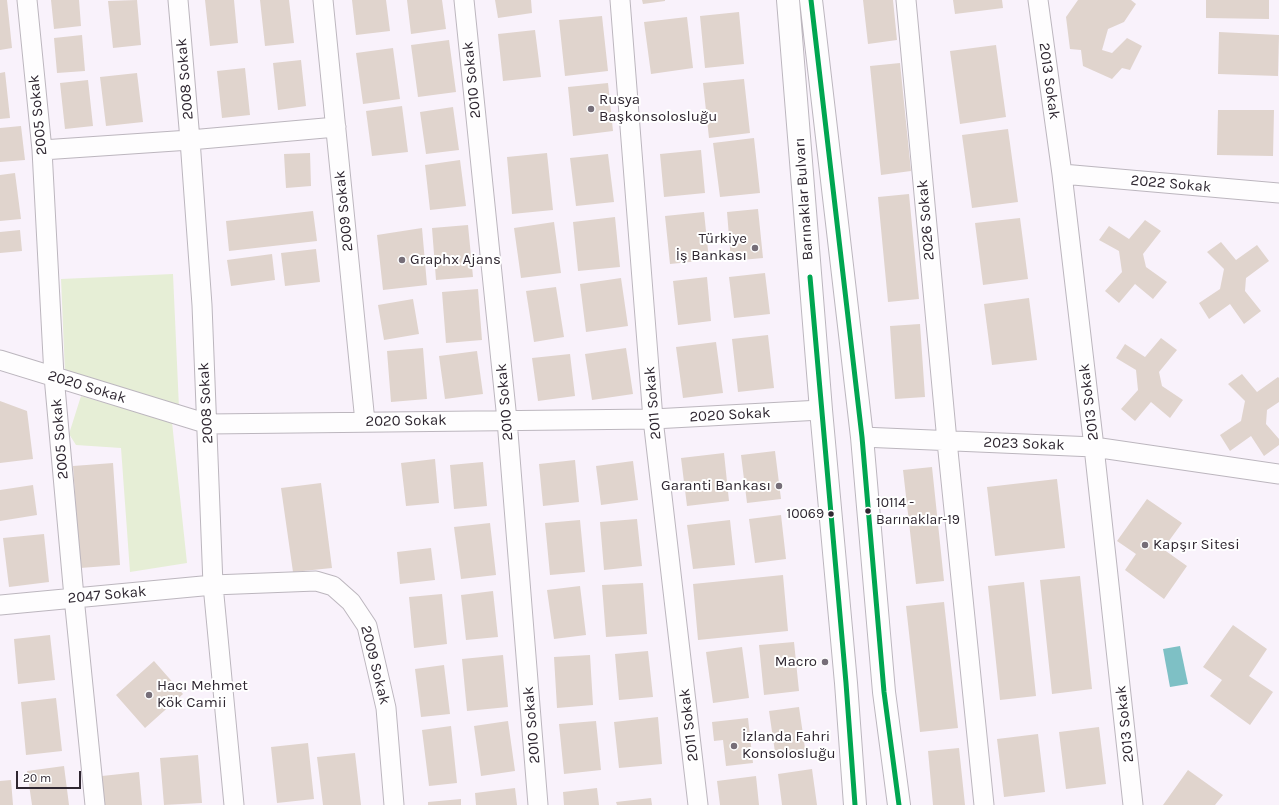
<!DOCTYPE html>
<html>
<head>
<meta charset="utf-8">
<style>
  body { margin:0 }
  #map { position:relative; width:1279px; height:805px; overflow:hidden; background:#f9f2fb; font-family:Karla,sans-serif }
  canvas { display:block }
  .scale { position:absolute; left:16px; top:771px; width:65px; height:18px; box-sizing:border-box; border:2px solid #2f2731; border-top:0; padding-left:5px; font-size:12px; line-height:14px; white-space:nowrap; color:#2f2731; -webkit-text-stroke:3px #fff; paint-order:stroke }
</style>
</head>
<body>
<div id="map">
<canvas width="1279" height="805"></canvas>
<div class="scale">20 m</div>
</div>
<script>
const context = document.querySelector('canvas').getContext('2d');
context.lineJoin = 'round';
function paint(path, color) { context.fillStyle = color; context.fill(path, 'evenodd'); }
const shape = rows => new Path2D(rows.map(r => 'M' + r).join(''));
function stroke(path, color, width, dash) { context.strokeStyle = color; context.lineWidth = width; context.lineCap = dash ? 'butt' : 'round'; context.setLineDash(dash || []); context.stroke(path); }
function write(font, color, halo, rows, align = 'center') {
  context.font = font + ' Karla,sans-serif'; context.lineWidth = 4; context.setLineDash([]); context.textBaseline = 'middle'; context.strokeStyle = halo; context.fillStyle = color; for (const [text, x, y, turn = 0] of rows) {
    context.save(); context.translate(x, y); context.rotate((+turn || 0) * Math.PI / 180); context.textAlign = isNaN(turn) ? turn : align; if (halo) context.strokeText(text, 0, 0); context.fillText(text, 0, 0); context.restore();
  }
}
const green = shape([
  [173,274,179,408,65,373,61,279],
  [81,396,172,422,187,563,130,572,121,448,76,445,69,434]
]);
const water = shape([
  [1180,646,1188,684,1170,687,1163,649]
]);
const building = shape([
  [0,0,7,0,12,48,0,50],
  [51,0,79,0,81,26,54,29],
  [137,0,141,45,113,48,108,1],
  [205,0,234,0,238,43,210,46],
  [260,0,289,0,294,43,265,46],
  [352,0,386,0,390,31,356,35],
  [407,0,442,0,446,29,411,34],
  [495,0,531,0,532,13,498,18],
  [642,0,665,0,665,1,643,4],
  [863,0,893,0,897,40,868,44],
  [953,0,1002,0,1003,8,955,14],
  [1078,0,1131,0,1136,4,1124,22,1108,29,1102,50,1112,53,1127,38,1142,46,1130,70,1122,68,1112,79,1083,66,1081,50,1070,49,1066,17],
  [1206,0,1269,0,1269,19,1206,18],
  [739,12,744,64,705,68,700,16],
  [602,16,608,71,565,76,559,20],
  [687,17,693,68,651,74,644,22],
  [535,30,541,77,503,81,498,34],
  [1219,32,1279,35,1278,76,1218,74],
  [82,35,85,71,57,73,54,38],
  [449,40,456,92,418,97,411,45],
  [996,45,1006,117,960,124,950,51],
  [393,48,400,99,363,104,356,53],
  [301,60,306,106,278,110,273,63],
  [900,63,911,171,881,175,870,66],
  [245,68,250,115,222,118,217,71],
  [5,72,10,118,0,119,0,73],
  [137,73,143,122,106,126,100,77],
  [744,79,750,133,709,138,703,83],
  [88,80,93,126,65,129,60,83],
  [608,83,613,131,573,136,568,87],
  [402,106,408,152,372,156,366,111],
  [453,107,459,150,426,154,420,112],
  [1218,110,1274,110,1273,156,1217,155],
  [21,126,25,160,0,162,0,128],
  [1008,129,1018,202,972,208,962,135],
  [754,138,760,193,720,197,713,143],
  [701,150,705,193,664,197,660,154],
  [310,153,311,186,286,188,284,154],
  [547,153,553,210,512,214,507,157],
  [608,154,614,202,576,206,570,158],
  [460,160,466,206,430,210,425,165],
  [15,173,21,219,0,221,0,175],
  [909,194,919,299,888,302,878,197],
  [758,209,763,258,731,261,727,212],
  [313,211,317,241,229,251,226,221],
  [704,212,709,260,670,264,665,216],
  [615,217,620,267,578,271,573,222],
  [1020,218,1028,279,983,285,975,223],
  [1145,220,1161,231,1143,254,1146,267,1167,282,1153,299,1135,284,1119,303,1105,291,1122,272,1119,251,1099,240,1109,226,1129,239],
  [554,222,561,273,521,278,514,228],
  [468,225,473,277,436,280,432,228],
  [422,228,427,285,383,290,377,235],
  [20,230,22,251,0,253,0,232],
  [1221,242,1236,260,1257,245,1269,261,1246,278,1245,291,1261,311,1244,324,1230,304,1209,319,1199,303,1220,289,1224,269,1207,252],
  [316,249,320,282,285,286,281,253],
  [272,254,275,280,231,286,227,260],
  [765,273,770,314,734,318,729,277],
  [707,277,711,321,678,325,673,281],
  [621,278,628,326,586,332,580,284],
  [556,287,564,337,534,342,526,291],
  [478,289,482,340,446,343,442,292],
  [1029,298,1037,360,992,365,984,304],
  [413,299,419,334,384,340,378,305],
  [920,324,925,397,895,399,890,326],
  [768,335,774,388,738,392,732,339],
  [1161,338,1177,350,1159,372,1162,386,1183,400,1170,418,1151,402,1135,421,1121,409,1138,390,1136,370,1116,358,1125,344,1145,357],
  [716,342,723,393,683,398,676,347],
  [423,348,427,399,391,402,387,351],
  [626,348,633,394,592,400,585,354],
  [477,351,483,394,445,399,439,356],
  [570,354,575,396,538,401,532,358],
  [1242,374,1257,392,1278,377,1279,378,1279,402,1267,410,1266,424,1279,439,1279,445,1264,456,1251,436,1230,451,1220,435,1241,421,1245,401,1228,384],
  [0,401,27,411,33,459,0,463],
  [775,451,781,499,747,503,741,455],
  [724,453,729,501,687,506,681,458],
  [435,459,439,503,406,506,401,463],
  [575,460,579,502,543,506,539,464],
  [633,461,638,500,601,505,596,466],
  [483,462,487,506,454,509,450,465],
  [113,463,120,565,80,568,73,466],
  [932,467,944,581,916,584,903,470],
  [1057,479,1065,548,995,556,987,487],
  [321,483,332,568,293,572,281,488],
  [33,485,37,515,0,521,0,490],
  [1147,499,1182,523,1163,549,1187,566,1164,599,1125,570,1136,554,1117,541],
  [781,515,786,559,755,563,749,519],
  [637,519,642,566,604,570,600,522],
  [580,520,585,572,550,575,545,523],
  [730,520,735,565,693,569,687,525],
  [490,523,496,575,461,579,454,527],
  [44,534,49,582,9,587,3,538],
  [431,548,435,580,400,584,397,552],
  [783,575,788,631,698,640,693,584],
  [1080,576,1092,689,1052,694,1040,580],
  [1024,582,1036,696,1000,700,988,586],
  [643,583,647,634,606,637,602,585],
  [580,586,586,635,554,639,547,590],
  [493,591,498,637,466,640,461,595],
  [442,594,447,644,414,648,409,597],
  [944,602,958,728,920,732,906,606],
  [1233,625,1267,649,1249,676,1273,692,1250,725,1210,696,1222,680,1203,667],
  [50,635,55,680,18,684,14,639],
  [794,642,799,691,764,695,759,645],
  [742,647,749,698,713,703,706,652],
  [648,651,653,697,619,700,615,654],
  [503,655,508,707,467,711,462,659],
  [590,655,593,705,557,708,554,657],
  [154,661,183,694,145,728,116,695],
  [444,665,450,714,421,717,415,669],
  [56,698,62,751,26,755,21,702],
  [799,707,806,755,776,759,769,711],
  [658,717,662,764,619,768,614,722],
  [748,718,753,763,726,766,723,740,714,741,712,722],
  [508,721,515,771,481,776,474,726],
  [596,721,601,770,564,774,559,724],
  [451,726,457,783,429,786,422,730],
  [1099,727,1106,784,1066,789,1059,732],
  [1038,734,1045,792,1004,797,997,739],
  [308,743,314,799,277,803,271,747],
  [959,748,965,805,933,805,928,751],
  [355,753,361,805,323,805,317,757],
  [198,755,202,803,164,805,160,758],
  [64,766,69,805,32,805,27,771],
  [812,769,817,805,782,805,778,774],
  [1188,770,1223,795,1215,805,1163,805],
  [139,772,142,805,104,805,102,776],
  [756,776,759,805,720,805,717,781],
  [11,780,13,805,0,805,0,781],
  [515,788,517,805,476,805,475,793],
  [597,788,599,805,564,805,563,792],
  [651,798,652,805,617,805,616,802],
  [461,799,461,805,428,805,428,802]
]);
const minor = shape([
  [27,0,42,150,54,376,74,597,95,805],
  [178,0,190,140,202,305,213,585,234,805],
  [323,0,365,422],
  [464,0,507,420,538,805],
  [620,0,653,419,698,805],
  [906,0,947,441,984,805],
  [1038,0,1062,174,1094,447,1133,805],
  [42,150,190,140,336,127],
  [1062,174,1279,193],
  [0,360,208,424,653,419,821,410],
  [862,437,1094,447,1279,474],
  [0,605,213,585,316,581,333,586,351,602,367,626,386,708,394,805]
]);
const primary = shape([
  [788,0,821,410,846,683,855,805],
  [811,0,862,437,884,692,899,805]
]);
const bus1 = shape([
  [811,0,862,437,884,692,899,805],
  [810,277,846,683,855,805]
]);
const markers = [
  [591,109,4,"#766e78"],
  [755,248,4,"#766e78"],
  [402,260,4,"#766e78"],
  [779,486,4,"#766e78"],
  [868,511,3.5,"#2f2731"],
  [831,514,3.5,"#2f2731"],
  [1145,545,4,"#766e78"],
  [825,662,4,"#766e78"],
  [149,695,4,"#766e78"],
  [734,746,4,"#766e78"]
];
const busNames = [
  ["10114 -",876,503],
  ["Barınaklar-19",876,520],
  ["10069",824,514,"right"]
];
const streetNames = [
  ["2008 Sokak",185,79,-95],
  ["2010 Sokak",472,80,-96],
  ["2013 Sokak",1049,81,82],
  ["2005 Sokak",38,115,-96],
  ["2022 Sokak",1171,184,5],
  ["Barınaklar Bulvarı",804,199,-94],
  ["2009 Sokak",344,211,-96],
  ["2026 Sokak",926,220,-95],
  ["2020 Sokak",87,387,17],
  ["2010 Sokak",505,402,-95],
  ["2013 Sokak",1089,402,-97],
  ["2008 Sokak",206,403,-93],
  ["2011 Sokak",653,403,-95],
  ["2020 Sokak",730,415,-3],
  ["2020 Sokak",406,421,-1],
  ["2005 Sokak",60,439,-95],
  ["2023 Sokak",1024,444,2],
  ["2047 Sokak",107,595,-5],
  ["2009 Sokak",375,665,76],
  ["2013 Sokak",1125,724,-96],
  ["2010 Sokak",532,725,-95],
  ["2011 Sokak",689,725,-97]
];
const poiNames = [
  ["Rusya",599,100],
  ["Başkonsolosluğu",599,117],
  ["Türkiye",747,239,"right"],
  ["İş Bankası",747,256,"right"],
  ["Graphx Ajans",410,260],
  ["Garanti Bankası",771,486,"right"],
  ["Kapşır Sitesi",1153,545],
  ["Macro",817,662,"right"],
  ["Hacı Mehmet",157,686],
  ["Kök Camii",157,703],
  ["İzlanda Fahri",742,737],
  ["Konsolosluğu",742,754]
];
paint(green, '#e6eed6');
paint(water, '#7ec0c5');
paint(building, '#e0d4cd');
stroke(minor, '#bcb6be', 21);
stroke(primary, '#bcb6be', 24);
stroke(minor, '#fefdfe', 19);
stroke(primary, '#fefdfe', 22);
stroke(bus1, '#00a651', 5);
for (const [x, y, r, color] of markers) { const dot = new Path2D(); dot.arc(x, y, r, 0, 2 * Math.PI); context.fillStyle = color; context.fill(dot); stroke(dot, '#fff', 1.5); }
write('14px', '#2f2731', '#fff', busNames, 'left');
write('15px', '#2f2731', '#fff', streetNames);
write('15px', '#2f2731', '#fff', poiNames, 'left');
</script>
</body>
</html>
